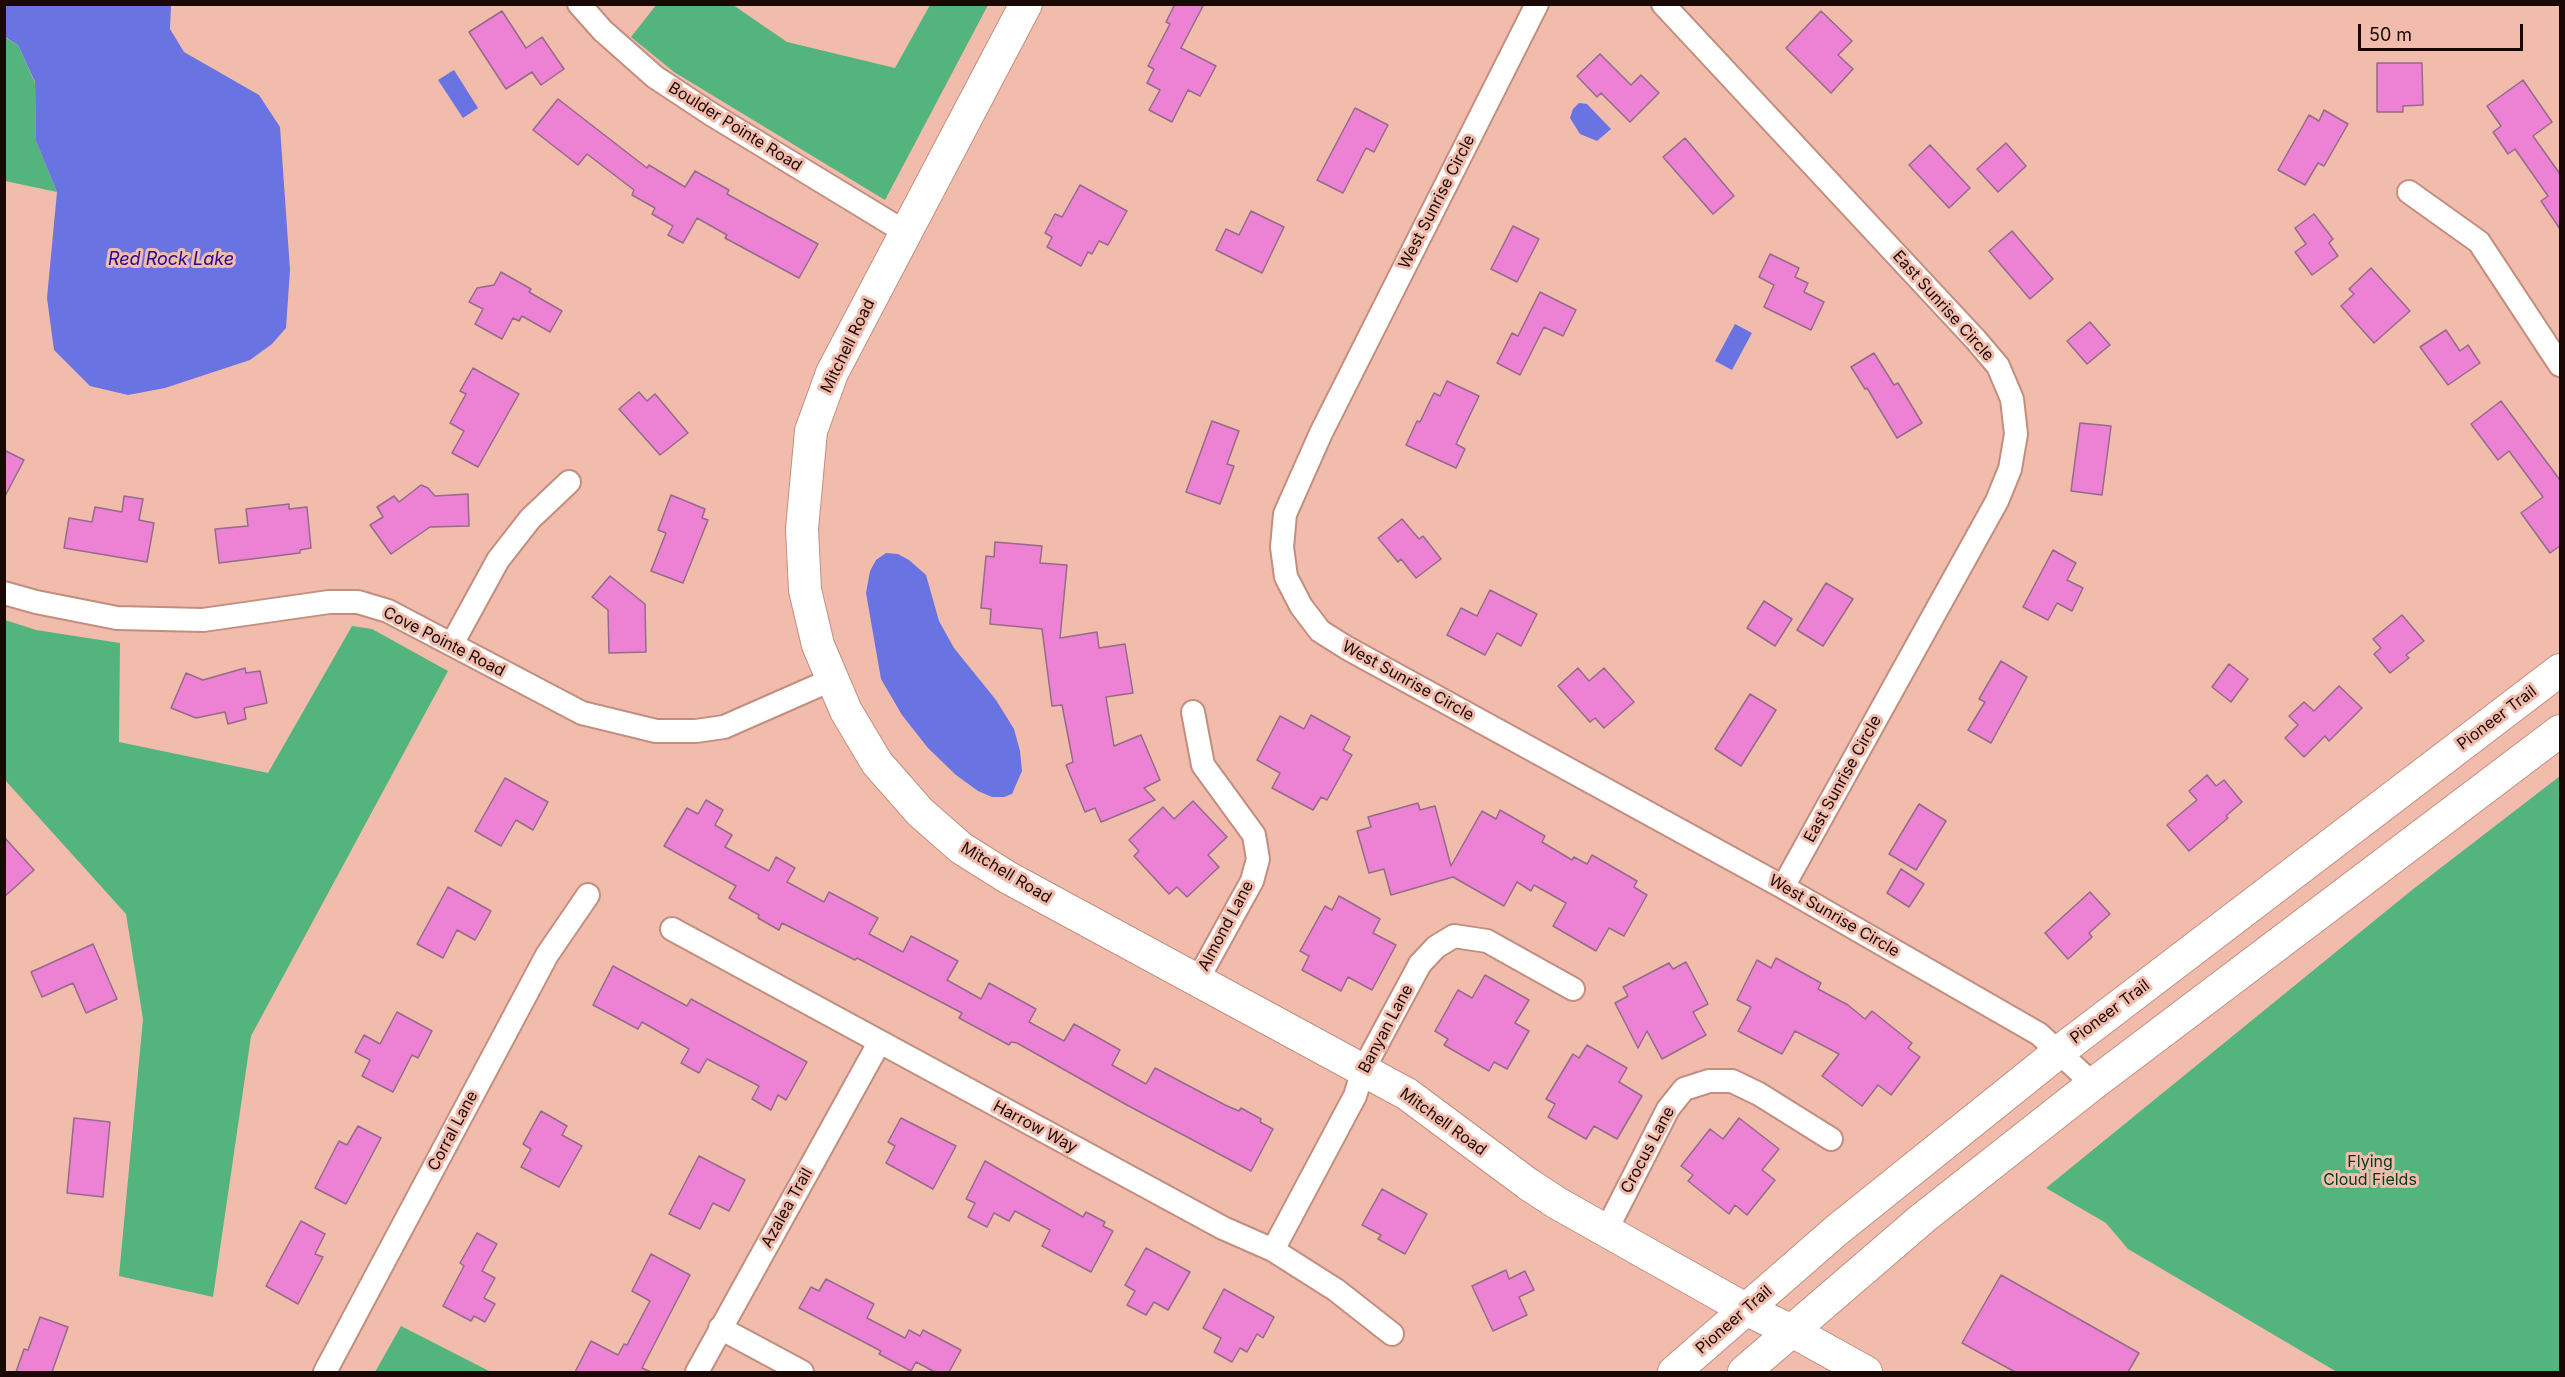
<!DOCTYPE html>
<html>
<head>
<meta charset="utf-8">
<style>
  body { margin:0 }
  #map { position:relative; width:2565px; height:1377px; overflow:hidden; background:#f2bcac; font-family:Inter,sans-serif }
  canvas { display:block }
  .frame { position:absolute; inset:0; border:6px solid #1a0804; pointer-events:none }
  .scale { position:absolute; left:2358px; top:24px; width:165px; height:27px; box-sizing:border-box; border:3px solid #1a0804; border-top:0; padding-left:8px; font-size:18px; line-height:21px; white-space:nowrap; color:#1a0804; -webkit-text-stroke:4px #f2bcac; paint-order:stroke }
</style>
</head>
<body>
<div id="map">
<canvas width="2565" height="1377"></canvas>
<div class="frame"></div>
<div class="scale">50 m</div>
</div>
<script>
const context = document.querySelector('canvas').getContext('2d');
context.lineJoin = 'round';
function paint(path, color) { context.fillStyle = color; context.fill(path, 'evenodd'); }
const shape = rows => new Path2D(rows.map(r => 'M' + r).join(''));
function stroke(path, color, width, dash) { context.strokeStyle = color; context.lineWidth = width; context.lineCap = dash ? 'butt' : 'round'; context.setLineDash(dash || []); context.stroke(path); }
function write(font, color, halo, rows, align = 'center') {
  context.font = font + ' Inter,sans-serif'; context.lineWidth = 6; context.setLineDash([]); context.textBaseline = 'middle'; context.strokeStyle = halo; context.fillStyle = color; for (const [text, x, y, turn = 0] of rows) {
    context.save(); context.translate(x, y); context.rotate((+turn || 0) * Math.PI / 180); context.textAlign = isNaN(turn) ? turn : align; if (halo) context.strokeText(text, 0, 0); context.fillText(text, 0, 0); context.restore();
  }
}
const green = shape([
  [657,4,733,5,787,42,895,68,930,5,988,5,885,200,674,72,631,37],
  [4,37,18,45,35,83,36,141,57,192,5,181],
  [5,620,36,630,120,643,119,742,268,773,352,626,372,629,448,671,251,1036,213,1297,119,1276,143,1019,126,914,5,780],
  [2560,776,2560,1372,2337,1372,2128,1249,2106,1223,2046,1188,2412,890],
  [401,1326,491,1372,375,1372]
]);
const water = shape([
  [4,5,171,5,170,29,184,52,259,95,280,127,290,270,286,328,272,344,250,360,165,388,128,395,90,386,54,350,47,298,57,192,36,141,35,82,18,45,5,37],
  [454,70,478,108,463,118,438,80],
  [1579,103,1587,104,1611,129,1597,141,1580,134,1570,118,1573,109],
  [1735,324,1752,333,1732,370,1715,361],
  [886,553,898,554,909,560,926,575,939,621,954,648,996,700,1014,729,1020,751,1022,771,1012,794,1004,797,992,797,978,791,956,775,928,748,902,715,881,679,866,593,870,571,876,560]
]);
const building = shape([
  [1175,4,1204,4,1181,48,1216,66,1200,96,1188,90,1172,122,1149,110,1160,90,1147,83,1154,69,1148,66,1170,24,1166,22,1175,4],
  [502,11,526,48,542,37,564,69,541,85,532,72,506,89,469,32,502,11],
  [1821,11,1852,41,1838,55,1853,69,1831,93,1786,48,1821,11],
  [1600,54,1631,85,1641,75,1659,93,1630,122,1601,93,1597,97,1577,76,1600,54],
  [2377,63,2422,63,2423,105,2403,106,2403,112,2377,112,2377,63],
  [2523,80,2552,122,2533,136,2560,174,2560,229,2541,201,2548,196,2515,149,2508,154,2493,132,2501,126,2487,106,2523,80],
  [558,99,647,168,649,165,685,187,695,171,729,190,727,194,818,244,799,278,725,238,727,235,697,218,683,243,668,235,673,226,652,214,655,208,632,195,634,190,587,154,578,165,533,130,558,99],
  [1355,108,1388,125,1374,152,1366,148,1343,193,1317,180,1355,108],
  [2324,110,2348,124,2324,166,2318,163,2305,185,2278,170,2309,115,2319,121,2324,110],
  [1685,138,1734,196,1713,214,1663,157,1685,138],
  [2006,143,2026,166,1998,192,1977,169,2006,143],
  [1930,145,1970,188,1949,208,1909,165,1930,145],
  [1080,185,1127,211,1108,245,1099,241,1092,254,1088,252,1081,266,1047,247,1052,237,1045,233,1055,214,1062,217,1080,185],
  [1251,211,1284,227,1262,273,1216,250,1226,229,1239,235,1251,211],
  [2314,214,2333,239,2329,243,2338,256,2312,275,2295,252,2306,244,2295,228,2314,214],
  [1513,226,1539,239,1517,282,1491,269,1513,226],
  [2012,231,2053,279,2030,299,1989,251,2012,231],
  [1770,254,1799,268,1795,277,1808,283,1804,292,1824,302,1811,330,1764,307,1774,285,1759,277,1770,254],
  [2371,268,2410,311,2374,343,2341,306,2354,294,2349,289,2371,268],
  [501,272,531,289,529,292,562,311,550,332,522,316,519,321,513,318,502,339,475,324,483,309,469,302,477,288,494,285,501,272],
  [1540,292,1576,310,1563,336,1544,327,1520,375,1497,363,1512,333,1518,336,1540,292],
  [2090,322,2110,345,2087,364,2067,341,2090,322],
  [2446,330,2460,351,2468,345,2480,363,2448,385,2420,347,2446,330],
  [1874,353,1894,385,1898,383,1922,423,1897,438,1867,388,1865,389,1851,367,1874,353],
  [473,368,519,394,478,467,452,453,464,431,450,423,466,394,460,391,473,368],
  [1447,381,1479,396,1456,444,1465,449,1456,468,1406,445,1417,421,1420,422,1434,393,1440,396,1447,381],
  [639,392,647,401,655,394,688,433,660,455,619,409,639,392],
  [2501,401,2560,480,2560,546,2550,553,2521,513,2543,497,2509,451,2498,460,2471,424,2501,401],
  [1212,421,1239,431,1227,464,1234,466,1220,504,1186,492,1212,421],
  [2080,423,2111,426,2102,495,2071,491,2080,423],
  [4,450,24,460,4,498,4,450],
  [421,485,428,488,435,496,468,494,469,526,430,527,391,554,370,525,383,517,377,507,394,496,399,502,421,485],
  [671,495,705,509,702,518,708,520,683,583,651,571,666,533,658,530,671,495],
  [124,496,143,499,139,520,154,523,147,562,64,548,69,518,92,522,95,507,122,512,124,496],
  [289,504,289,509,307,507,311,548,300,550,300,553,219,563,215,529,248,526,246,509,289,504],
  [1402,519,1419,539,1423,536,1441,559,1416,578,1401,559,1398,562,1378,538,1402,519],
  [995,542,1042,546,1040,563,1067,565,1060,638,1097,632,1099,648,1125,644,1133,693,1106,697,1114,746,1141,735,1160,780,1144,788,1155,800,1101,822,1095,808,1085,812,1066,765,1073,762,1062,705,1052,706,1042,629,990,624,991,609,981,608,986,556,994,557,995,542],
  [2053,550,2076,563,2067,580,2083,588,2072,611,2057,603,2048,620,2023,607,2053,550],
  [610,576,645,604,646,652,609,653,608,610,592,597,610,576],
  [1826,583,1853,599,1823,646,1797,630,1826,583],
  [1490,590,1537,614,1521,646,1497,633,1485,655,1447,635,1461,608,1477,616,1490,590],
  [1764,601,1792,619,1775,646,1747,628,1764,601],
  [2402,615,2424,641,2406,655,2409,658,2390,673,2374,654,2381,648,2373,639,2402,615],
  [2001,661,2027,677,1991,743,1968,730,1985,702,1979,699,2001,661],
  [2229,664,2248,679,2231,702,2212,687,2229,664],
  [245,668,246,673,260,671,267,703,244,708,246,719,228,724,225,712,196,718,171,708,186,673,203,680,245,668],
  [1578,668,1589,681,1604,668,1634,702,1604,728,1595,718,1590,722,1558,686,1578,668],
  [2339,686,2362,708,2329,741,2325,736,2304,757,2285,738,2298,725,2289,716,2304,702,2314,711,2339,686],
  [1750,694,1776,710,1741,766,1715,749,1750,694],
  [1311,715,1350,737,1343,750,1352,755,1327,800,1321,797,1313,810,1272,788,1280,773,1257,760,1280,716,1304,729,1311,715],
  [2207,775,2216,786,2224,780,2242,802,2226,816,2228,818,2189,851,2167,825,2197,800,2189,791,2207,775],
  [505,778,548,802,533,830,516,820,501,846,475,831,505,778],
  [706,800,723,810,715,825,732,835,725,847,769,871,776,857,795,868,787,882,824,902,829,892,878,918,869,934,903,952,911,936,958,961,947,980,981,999,989,983,1036,1009,1029,1022,1064,1041,1074,1024,1120,1050,1112,1065,1146,1084,1155,1068,1225,1105,1239,1111,1241,1108,1261,1119,1260,1122,1273,1129,1251,1171,1125,1104,1017,1043,1011,1042,1009,1045,959,1018,962,1013,857,958,855,960,782,923,779,930,758,918,759,915,729,898,736,886,664,846,687,808,698,814,706,800],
  [1193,801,1227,837,1208,855,1219,867,1187,897,1177,887,1169,894,1134,856,1139,851,1129,840,1163,807,1174,819,1193,801],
  [1418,803,1420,810,1435,806,1451,866,1482,811,1496,819,1500,810,1545,836,1542,842,1572,860,1574,857,1587,864,1592,855,1637,881,1634,887,1647,895,1624,936,1609,928,1596,951,1553,926,1566,903,1534,885,1531,891,1517,882,1504,906,1453,877,1391,895,1384,869,1369,873,1357,831,1371,827,1368,817,1418,803],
  [1919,804,1946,821,1916,870,1889,854,1919,804],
  [4,837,34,870,4,897,4,837],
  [1901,869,1924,884,1909,907,1887,893,1901,869],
  [448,887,491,911,475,940,457,930,443,958,417,944,448,887],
  [2090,892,2110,914,2089,933,2092,937,2068,959,2045,933,2090,892],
  [1339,896,1380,919,1373,933,1396,945,1372,990,1348,977,1341,991,1302,970,1309,956,1300,951,1325,906,1332,910,1339,896],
  [93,944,117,999,86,1013,73,983,42,997,31,972,93,944],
  [1776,958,1821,983,1818,989,1848,1005,1865,1019,1872,1011,1912,1043,1908,1048,1920,1057,1891,1095,1878,1085,1862,1106,1822,1076,1839,1054,1795,1031,1782,1054,1738,1031,1751,1007,1737,1000,1757,960,1771,968,1776,958],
  [1686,962,1708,1004,1693,1012,1706,1035,1662,1059,1647,1031,1638,1048,1615,1003,1628,996,1623,987,1669,963,1673,969,1686,962],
  [613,966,687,1006,691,999,807,1062,786,1100,778,1095,771,1110,752,1099,759,1086,707,1059,699,1073,681,1063,689,1049,642,1022,638,1029,593,1005,613,966],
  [1485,975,1529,1000,1515,1023,1529,1031,1507,1069,1494,1062,1489,1071,1444,1045,1448,1039,1435,1031,1458,990,1472,998,1485,975],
  [397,1012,432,1031,418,1058,412,1055,393,1092,362,1076,370,1060,355,1052,364,1035,380,1044,397,1012],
  [1587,1045,1627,1068,1619,1082,1642,1096,1617,1139,1594,1126,1586,1139,1548,1117,1555,1104,1546,1099,1573,1054,1579,1058,1587,1045],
  [541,1111,567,1126,562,1135,582,1146,559,1187,521,1167,531,1149,523,1144,541,1111],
  [74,1118,110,1122,103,1197,67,1193,74,1118],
  [901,1118,956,1146,933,1189,886,1163,895,1146,888,1142,901,1118],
  [1739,1118,1779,1149,1762,1170,1775,1180,1747,1215,1735,1205,1729,1214,1688,1181,1693,1175,1681,1166,1710,1129,1723,1139,1739,1118],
  [358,1126,381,1138,346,1204,315,1188,339,1141,347,1145,358,1126],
  [699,1156,745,1180,729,1211,713,1203,700,1229,669,1214,699,1156],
  [985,1161,1083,1217,1086,1212,1105,1222,1103,1226,1113,1231,1091,1272,1042,1246,1050,1230,1015,1211,1009,1221,994,1213,987,1227,968,1217,975,1203,966,1199,985,1161],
  [1382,1189,1427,1214,1405,1254,1378,1239,1381,1235,1362,1225,1382,1189],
  [301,1221,325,1234,315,1254,323,1257,298,1304,266,1286,301,1221],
  [477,1233,497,1244,482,1271,495,1278,484,1298,495,1304,485,1322,474,1316,471,1321,443,1306,464,1266,460,1263,477,1233],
  [1146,1248,1190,1272,1168,1310,1154,1302,1146,1315,1127,1305,1135,1291,1125,1285,1146,1248],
  [651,1254,690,1275,642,1368,651,1372,575,1372,591,1341,618,1355,624,1344,627,1345,650,1301,632,1291,651,1254],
  [1506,1270,1509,1279,1525,1271,1534,1290,1519,1297,1527,1315,1493,1331,1472,1286,1506,1270],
  [2001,1275,2139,1353,2128,1372,2015,1372,1962,1343,2001,1275],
  [826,1279,874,1304,867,1318,905,1338,909,1330,920,1336,923,1330,961,1350,949,1372,935,1372,916,1362,911,1371,879,1354,881,1351,799,1308,811,1287,819,1291,826,1279],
  [1224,1289,1274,1317,1263,1338,1257,1334,1247,1352,1240,1348,1232,1362,1214,1352,1221,1338,1203,1328,1224,1289],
  [40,1317,68,1327,52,1372,16,1372,24,1349,28,1350,40,1317]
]);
const minor = shape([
  [579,4,603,31,655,77,711,114,905,232],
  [1537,4,1321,433,1285,514,1282,547,1286,577,1301,606,1320,631,1347,648,1783,887,2039,1034,2093,1084],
  [1663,4,1976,340,1998,366,2012,399,2016,434,2010,469,1997,501,1783,887],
  [2409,192,2479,242,2560,365],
  [4,593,36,602,117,618,203,620,329,602,358,602,388,611,582,713,656,731,696,731,724,727,831,680],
  [452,644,498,560,530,519,569,482],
  [1193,712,1203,765,1254,835,1258,859,1252,881,1198,979],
  [672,929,1223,1228,1273,1250,1336,1290,1392,1334],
  [1606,1231,1668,1109,1684,1089,1709,1081,1732,1081,1759,1094,1831,1139],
  [1273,1250,1355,1096,1363,1070,1420,964,1436,947,1454,936,1487,941,1573,989],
  [720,1328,802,1372],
  [325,1372,547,955,588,895],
  [697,1372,879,1043]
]);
const secondary = shape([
  [1026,4,832,373,811,431,802,529,805,590,818,645,846,711,877,763,920,812,961,848,1007,877,1407,1094,1528,1184,1557,1203,1745,1309,1792,1331,1866,1372],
  [1674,1372,1837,1230,2060,1051,2560,670],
  [1744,1372,1923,1218,2093,1084,2560,731]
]);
const streetNames = [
  ["Boulder Pointe Road",735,127,32],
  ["West Sunrise Circle",1437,202,-63],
  ["East Sunrise Circle",1943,306,48],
  ["Mitchell Road",848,346,-64],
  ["Cove Pointe Road",444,642,27],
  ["West Sunrise Circle",1408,681,29],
  ["Pioneer Trail",2497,718,-37],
  ["East Sunrise Circle",1843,779,-61],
  ["Mitchell Road",1006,873,31],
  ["West Sunrise Circle",1834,916,30],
  ["Almond Lane",1226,926,-62],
  ["Pioneer Trail",2110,1012,-37],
  ["Banyan Lane",1386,1029,-62],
  ["Mitchell Road",1443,1122,36],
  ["Harrow Way",1035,1127,28],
  ["Corral Lane",453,1131,-62],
  ["Crocus Lane",1648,1150,-62],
  ["Azalea Trail",787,1208,-61],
  ["Pioneer Trail",1734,1320,-41]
];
const parkNames = [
  ["Flying",2370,1162],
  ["Cloud Fields",2370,1180]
];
const waterNames = [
  ["Red Rock Lake",171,260]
];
paint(green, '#53b47d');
paint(water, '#6973e1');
paint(building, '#ed81d4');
stroke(building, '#946b89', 1.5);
stroke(minor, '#c28e7f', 26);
stroke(secondary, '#c28e7f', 34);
stroke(minor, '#fff', 22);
stroke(secondary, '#fff', 32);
write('16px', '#1a0804', '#f2bcac', streetNames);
write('16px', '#003c20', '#f2bcac', parkNames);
write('italic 18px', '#270693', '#f2bcac', waterNames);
</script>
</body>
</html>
